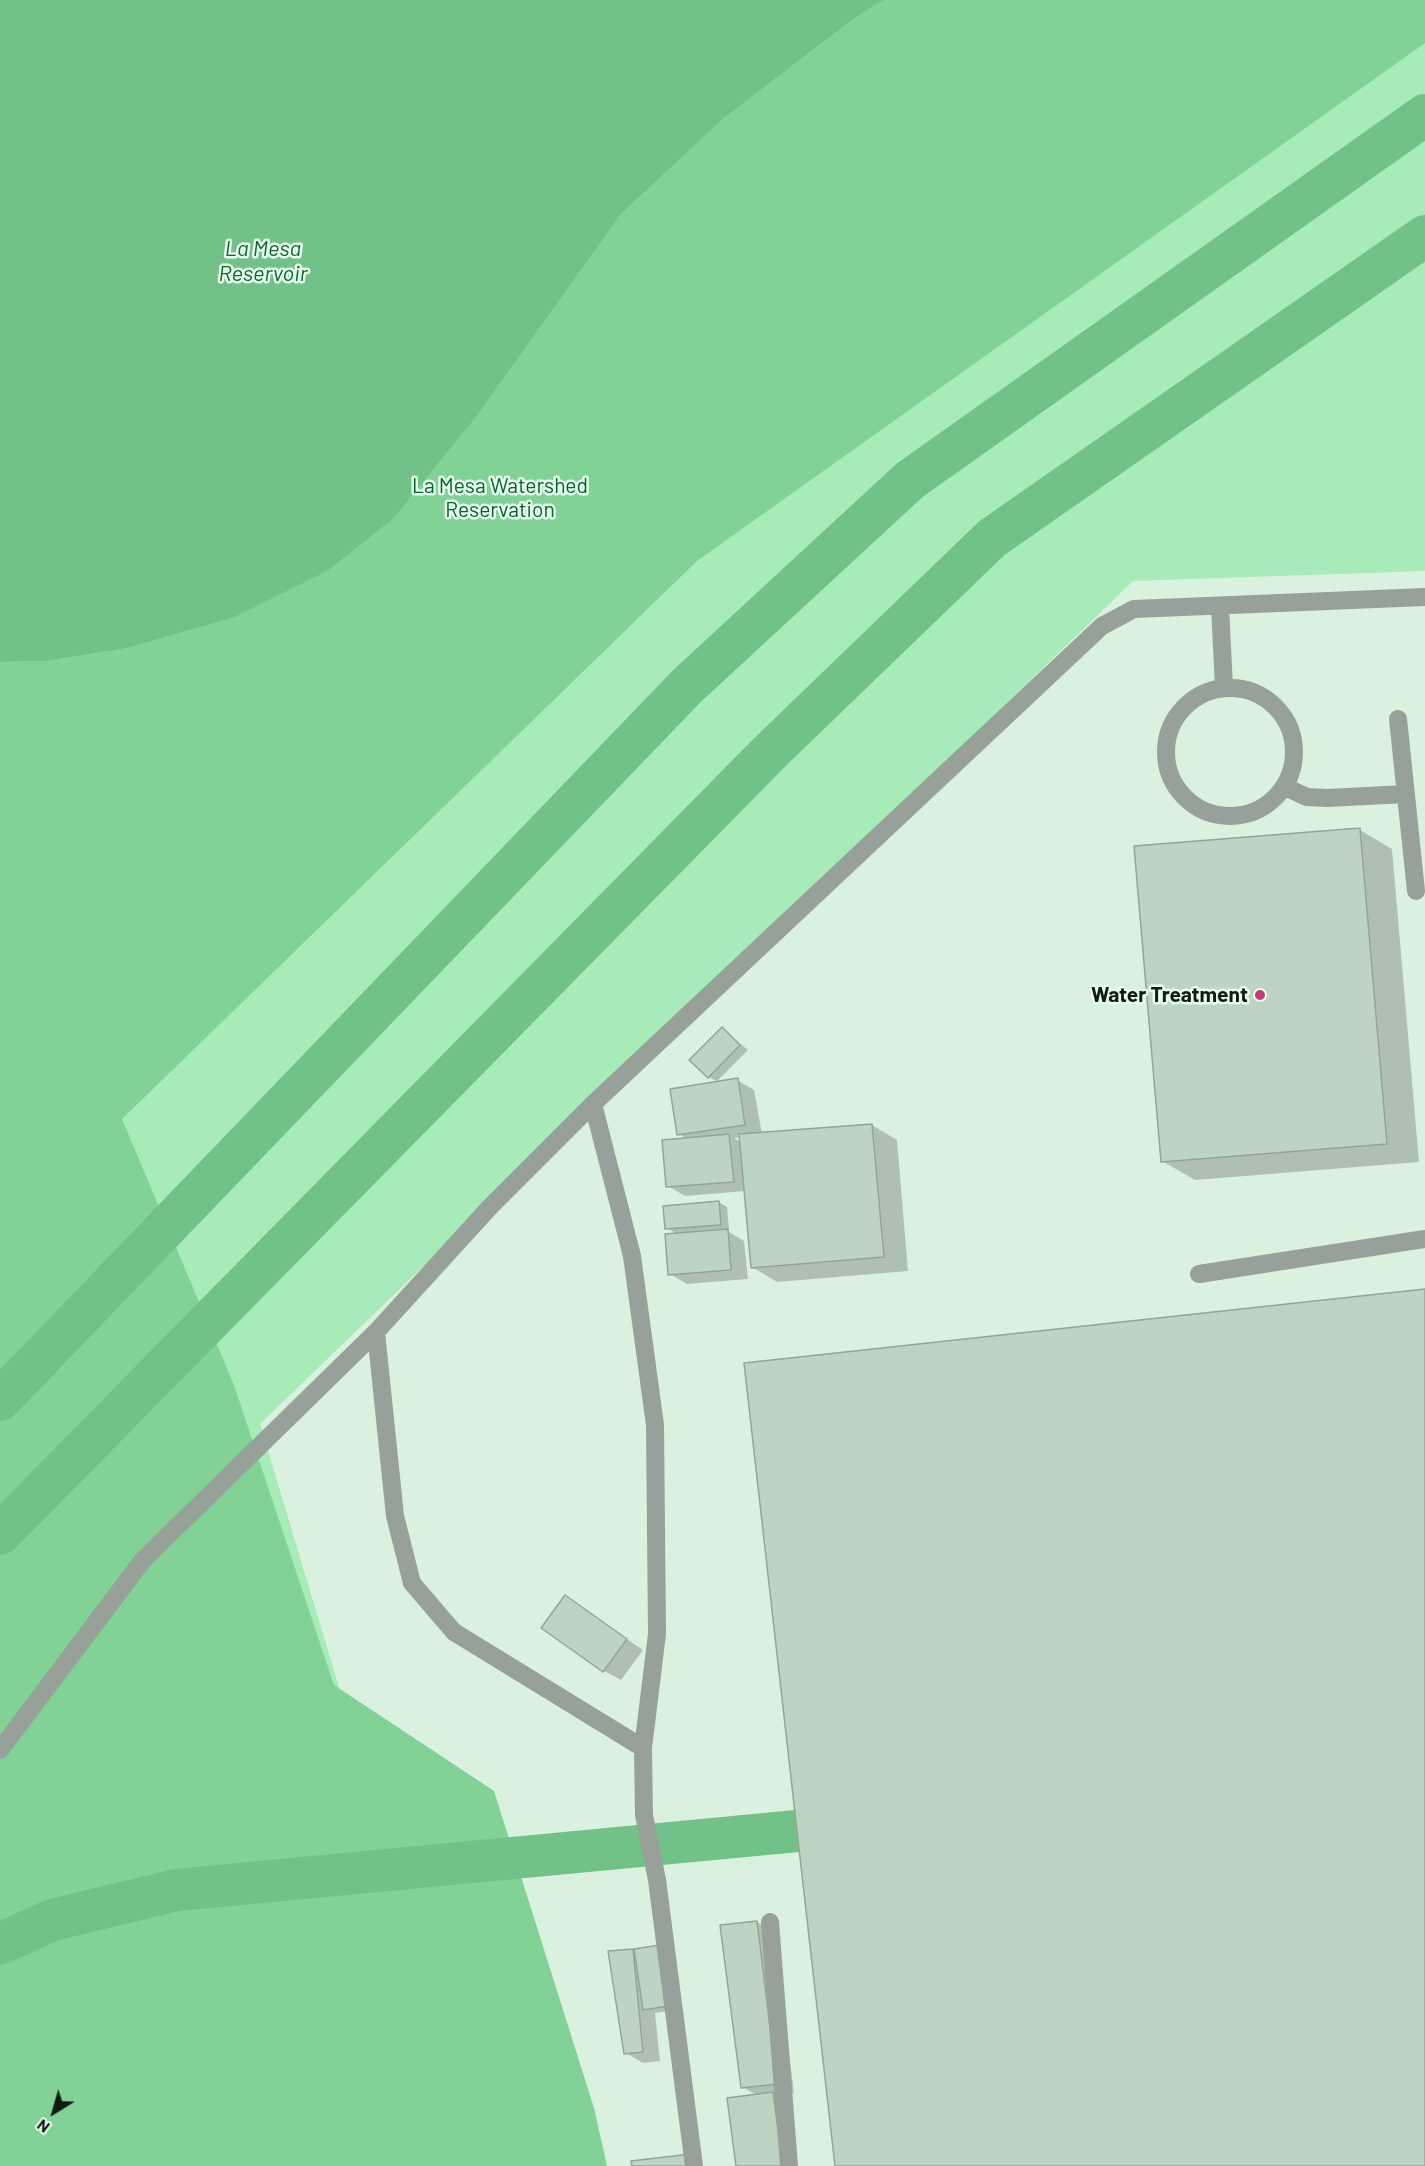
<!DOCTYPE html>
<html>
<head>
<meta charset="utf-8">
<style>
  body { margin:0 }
  #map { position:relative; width:1425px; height:2166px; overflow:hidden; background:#dbf1e0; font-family:Barlow,sans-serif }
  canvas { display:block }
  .north { position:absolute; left:24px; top:2082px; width:60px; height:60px; -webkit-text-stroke:4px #e8ffed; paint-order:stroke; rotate:217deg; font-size:16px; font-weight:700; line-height:24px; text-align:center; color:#121a14 }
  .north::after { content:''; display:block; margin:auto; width:21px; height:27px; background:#121a14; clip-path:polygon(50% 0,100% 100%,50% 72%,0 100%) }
</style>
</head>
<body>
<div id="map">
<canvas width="1425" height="2166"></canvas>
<div class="north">N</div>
</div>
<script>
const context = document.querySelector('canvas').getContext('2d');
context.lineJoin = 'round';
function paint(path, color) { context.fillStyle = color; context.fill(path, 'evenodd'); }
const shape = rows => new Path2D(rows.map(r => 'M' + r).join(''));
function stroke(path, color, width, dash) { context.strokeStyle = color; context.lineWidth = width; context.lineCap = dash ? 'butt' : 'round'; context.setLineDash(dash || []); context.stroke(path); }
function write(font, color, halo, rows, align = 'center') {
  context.font = font + ' Barlow,sans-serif'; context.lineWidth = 5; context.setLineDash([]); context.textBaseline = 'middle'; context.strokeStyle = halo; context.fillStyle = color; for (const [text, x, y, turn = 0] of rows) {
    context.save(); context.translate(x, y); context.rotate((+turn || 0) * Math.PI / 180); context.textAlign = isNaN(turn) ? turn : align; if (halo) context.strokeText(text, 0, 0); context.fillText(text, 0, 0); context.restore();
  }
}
const green = shape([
  [0,0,1425,0,1425,571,1133,581,260,1424,342,1697,594,2108,607,2166,0,2166]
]);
const forest = shape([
  [884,0,1425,0,1425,43,697,561,122,1119,234,1385,334,1685,494,1791,594,2108,607,2166,0,2166,0,662,46,661,128,648,235,617,327,570,393,519,473,421,621,214,724,118,856,17]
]);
const water = shape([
  [0,0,884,0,856,17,724,118,621,214,473,421,393,519,327,571,235,617,128,648,46,661,0,662]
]);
const shadow = shape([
  [1360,830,1392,849,1419,1162,1195,1180,1162,1161],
  [722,1029,748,1050,717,1081,708,1077],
  [737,1080,754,1090,762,1134,872,1125,897,1140,908,1271,777,1282,752,1267,745,1191,685,1196,668,1186,687,1139,679,1134],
  [741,1137,741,1142,734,1138],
  [719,1202,727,1207,729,1229,724,1229,744,1241,748,1279,687,1284,670,1274,677,1234,667,1228],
  [565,1597,643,1650,621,1680,604,1671],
  [757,1922,774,1932,794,2093,775,2095,789,2103,798,2166,738,2166,757,2095,742,2087],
  [633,1950,677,2010,655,2013,660,2061,643,2063,626,2053]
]);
const canal = shape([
  [0,1400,687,686,910,480,1425,115],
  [0,1534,770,752,992,538,1425,236],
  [0,1944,52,1920,177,1890,797,1831]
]);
const building = shape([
  [1360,828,1387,1144,1161,1162,1134,846,1360,828],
  [722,1027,740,1045,708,1078,689,1060,722,1027],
  [738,1078,745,1125,677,1135,670,1089,738,1078],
  [872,1124,884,1257,751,1268,739,1134,872,1124],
  [729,1134,734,1182,666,1187,662,1140,729,1134],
  [719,1201,721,1225,665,1229,663,1206,719,1201],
  [728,1229,731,1270,668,1275,665,1234,728,1229],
  [1425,1289,1425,2166,835,2166,744,1363,1425,1289],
  [565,1595,627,1639,603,1672,541,1628,565,1595],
  [757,1921,777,2084,741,2088,720,1925,757,1921],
  [660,1945,669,2006,643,2010,634,1949,660,1945],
  [633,1949,643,2052,624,2054,608,1951,633,1949],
  [773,2092,783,2166,736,2166,727,2098,773,2092],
  [691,2154,692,2166,632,2166,631,2161,691,2154]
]);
const minor = shape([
  [1220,606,1224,688],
  '1166 752a64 64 0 1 1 128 0a64 64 0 1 1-128 0Z',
  [1398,719,1416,891],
  [1285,787,1307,797,1327,798,1406,794],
  [593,1104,632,1256,655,1425,657,1634,643,1748,644,1815,657,1880,694,2166],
  [1199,1274,1425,1239],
  [376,1332,395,1516,412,1583,454,1632,643,1748],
  [0,1750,143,1560,376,1332,489,1208,593,1104,1102,626,1134,609,1425,597],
  [770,1922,789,2166]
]);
const markers = [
  [1260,995,6,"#c63a6f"]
];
const parkNames = [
  ["La Mesa Watershed",500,486],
  ["Reservation",500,510]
];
const poiNames = [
  ["Water Treatment",1248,995]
];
const waterNames = [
  ["La Mesa",263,249],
  ["Reservoir",263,274]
];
paint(green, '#a7ecb8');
paint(forest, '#82d298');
paint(water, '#72c188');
paint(shadow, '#0003');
stroke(canal, '#72c188', 42);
paint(building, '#bed4c3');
stroke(building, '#91a695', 1.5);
stroke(minor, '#97a099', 18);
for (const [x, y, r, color] of markers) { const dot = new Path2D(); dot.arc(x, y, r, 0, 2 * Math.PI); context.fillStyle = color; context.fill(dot); stroke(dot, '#e8ffed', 2); }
write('21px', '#00622e', '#e8ffed', parkNames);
write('bold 21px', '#121a14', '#e8ffed', poiNames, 'right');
write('italic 22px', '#0a6733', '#e8ffed', waterNames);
</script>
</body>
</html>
